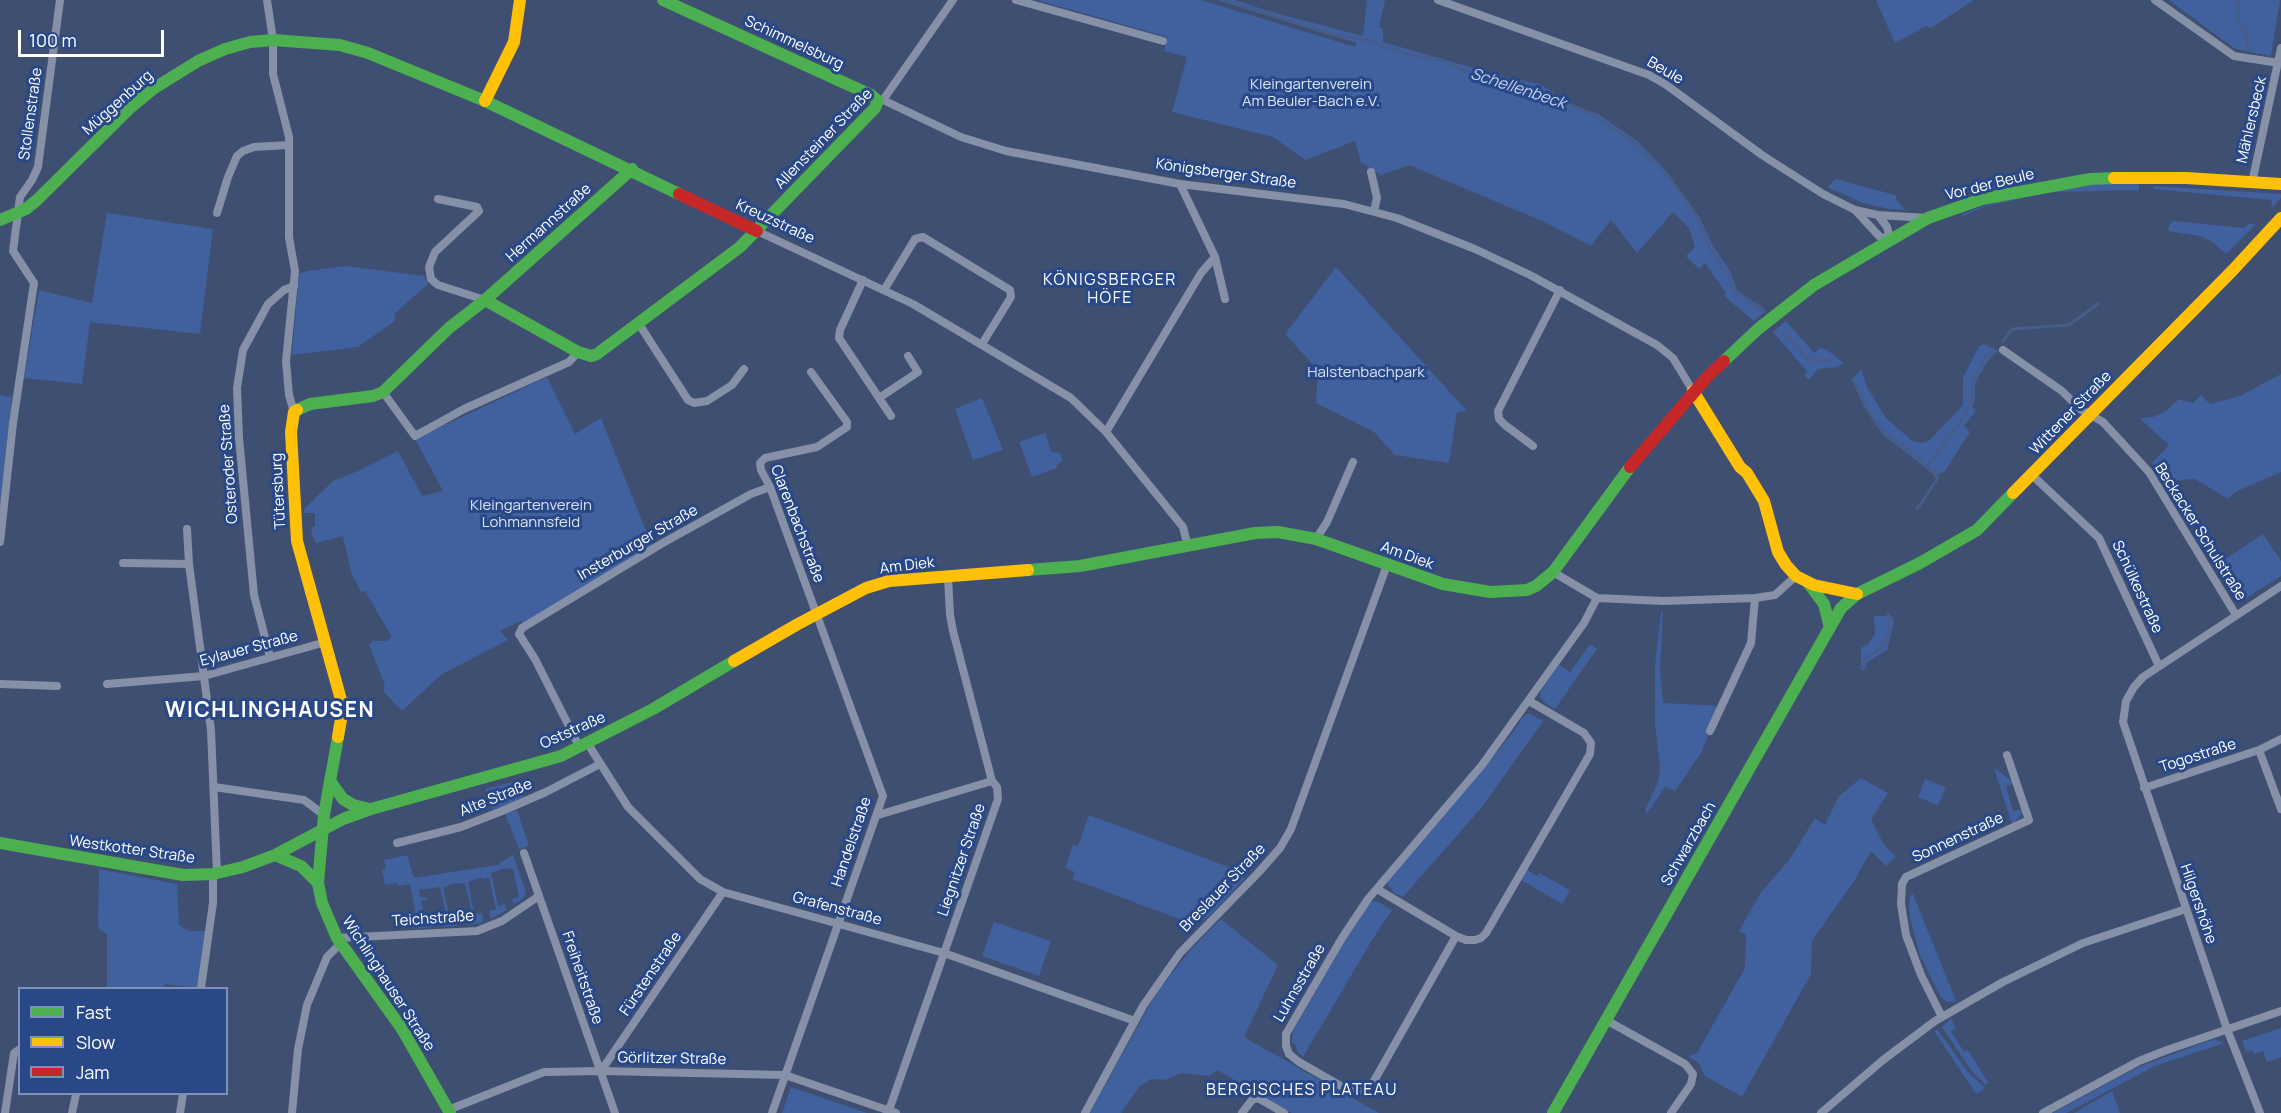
<!DOCTYPE html>
<html>
<head>
<meta charset="utf-8">
<style>
  body { margin:0 }
  #map { position:relative; width:2281px; height:1113px; overflow:hidden; background:#3f4f71; font-family:Manrope,sans-serif }
  canvas { display:block }
  .legend { position:absolute; left:18px; top:987px; width:210px; height:108px; box-sizing:border-box; background:#294887; border:2px solid #7f91b7; margin:0; padding:8px 10px; list-style:none; font-size:18px; color:#fff }
  .legend li { display:flex; align-items:center; gap:12px; height:30px }
  .legend b { width:30px; border:2px solid #7f91b7 }
  .scale { position:absolute; left:18px; top:30px; width:146px; height:27px; box-sizing:border-box; border:3px solid #fff; border-top:0; padding-left:8px; font-size:18px; line-height:21px; white-space:nowrap; color:#fff; -webkit-text-stroke:4px #294887; paint-order:stroke }
</style>
</head>
<body>
<div id="map">
<canvas width="2281" height="1113"></canvas>
<ul class="legend">
<li><b style="height:8px;background:#4caf50"></b>Fast</li>
<li><b style="height:8px;background:#ffc107"></b>Slow</li>
<li><b style="height:8px;background:#c62828"></b>Jam</li>
</ul>
<div class="scale">100 m</div>
</div>
<script>
const context = document.querySelector('canvas').getContext('2d');
context.lineJoin = 'round';
function paint(path, color) { context.fillStyle = color; context.fill(path, 'evenodd'); }
const shape = rows => new Path2D(rows.map(r => 'M' + r).join(''));
function stroke(path, color, width, dash) { context.strokeStyle = color; context.lineWidth = width; context.lineCap = dash ? 'butt' : 'round'; context.setLineDash(dash || []); context.stroke(path); }
function write(font, color, halo, rows, align = 'center') {
  context.font = font + ' Manrope,sans-serif'; context.lineWidth = 6; context.setLineDash([]); context.textBaseline = 'middle'; context.strokeStyle = halo; context.fillStyle = color; for (const [text, x, y, turn = 0] of rows) {
    context.save(); context.translate(x, y); context.rotate((+turn || 0) * Math.PI / 180); context.textAlign = isNaN(turn) ? turn : align; if (halo) context.strokeText(text, 0, 0); context.fillText(text, 0, 0); context.restore();
  }
}
const green = shape([
  [1037,0,1201,0,1355,47,1357,43,1217,0,1235,0,1275,13,1363,36,1367,0,1385,0,1379,27,1383,29,1383,42,1501,76,1539,84,1574,105,1600,115,1637,141,1667,172,1700,218,1713,246,1730,271,1737,290,1766,310,1754,321,1725,297,1726,293,1705,263,1699,269,1686,256,1695,247,1689,228,1673,212,1637,253,1611,220,1591,246,1542,221,1409,165,1381,175,1361,162,1355,141,1305,160,1273,137,1172,112,1187,57,1164,51,1167,37],
  [1876,0,1974,0,1931,28,1926,26,1895,43],
  [2169,0,2280,0,2271,56,2235,49],
  [1836,179,1895,195,1898,202,1906,210,1889,209,1863,203,1827,187],
  [2139,183,2139,190,2051,192,1986,206,1963,216,1962,214,1986,205,2044,191,2096,184],
  [2154,186,2281,194,2281,198,2271,209,2272,200,2154,189],
  [107,213,213,229,200,334,90,322,82,384,24,378,39,290,92,303],
  [2174,221,2244,228,2250,223,2255,225,2226,254,2213,242,2200,236,2168,231,2170,223],
  [346,266,424,276,428,284,394,314,396,320,358,347,292,355,299,274,307,271],
  [1336,267,1467,411,1457,412,1449,463,1395,455,1373,431,1316,403,1318,370,1285,334],
  [1786,321,1814,353,1820,348,1827,350,1844,363,1837,367,1818,369,1809,380,1804,375,1807,371,1773,332],
  [1984,344,1998,351,1988,360,1975,383,1975,399,1972,407,1976,410,1964,426,1970,432,1944,472,1935,475,1883,435,1864,407,1852,380,1861,369,1867,387,1886,418,1912,441,1923,443,1930,440,1963,405,1963,378,1979,346],
  [2281,374,2281,472,2235,492,2228,499,2195,479,2166,481,2152,463,2169,445,2140,419,2141,418,2153,417,2165,412,2179,399,2193,403,2201,395,2210,404,2240,396],
  [547,377,575,434,601,418,652,546,524,624,521,621,500,631,508,640,442,674,402,711,383,691,385,685,369,645,373,641,387,641,391,638,390,634,365,591,361,592,351,572,343,536,316,543,311,532,312,527,315,527,315,513,304,513,305,508,333,481,358,471,398,451,422,496,443,491,415,439],
  [0,395,12,397,0,503],
  [982,398,1003,450,973,460,955,409],
  [1045,433,1051,452,1060,453,1063,460,1056,466,1057,468,1032,477,1019,442],
  [2263,534,2281,561,2281,576,2240,602,2218,564],
  [1663,612,1660,668,1663,703,1721,706,1701,753,1675,791,1665,786,1647,814,1645,810,1658,782,1660,768,1655,724,1655,665,1661,613],
  [1889,612,1894,621,1887,650,1867,662,1866,669,1846,665,1861,667,1861,648,1868,644,1875,634,1874,616,1888,616],
  [1590,644,1597,649,1555,709,1545,703,1540,697,1541,691,1559,665,1570,672],
  [1529,713,1543,721,1482,807,1403,897,1394,893,1390,886,1388,888,1388,881,1511,735,1524,716],
  [1994,768,2013,782,2013,784,2006,786,2013,811,2022,809,2021,815,2012,824],
  [1861,778,1888,793,1871,819,1883,843,1896,857,1886,866,1871,851,1856,878,1812,941,1811,974,1742,1097,1705,1076,1699,1063,1688,1056,1697,1053,1745,968,1746,935,1739,931,1761,892,1790,859,1815,818,1825,825,1839,796],
  [1925,779,1946,788,1938,805,1918,797],
  [516,781,522,798,493,810,485,789],
  [517,810,529,846,519,849,505,814],
  [1089,815,1242,872,1245,878,1209,916,1202,921,1192,924,1072,879,1075,872,1065,868,1073,845,1078,846],
  [407,855,414,878,497,865,513,855,526,892,524,897,514,905,512,899,519,897,513,869,505,868,491,873,498,906,505,904,506,910,491,919,489,911,496,909,489,878,482,879,482,877,468,882,474,914,482,913,483,922,469,925,466,920,473,918,465,883,451,884,443,888,451,923,458,921,457,926,442,927,441,924,448,922,440,887,419,890,420,897,425,897,428,900,421,901,426,923,432,922,433,927,413,929,411,921,417,920,410,884,398,886,397,883,385,885,382,870,386,868,384,860],
  [99,869,177,884,179,925,189,931,206,931,197,988,165,984,164,988,107,988,107,934,100,930,98,925],
  [1527,870,1537,876,1539,873,1570,890,1562,904,1521,880],
  [1913,894,1956,1001,1952,1002,1945,1001,1940,996,1920,955,1910,918,1909,903,1910,896],
  [1376,901,1392,910,1372,940,1303,1057,1298,1052,1294,1042,1292,1044,1293,1031,1345,941,1370,902],
  [1221,919,1278,965,1245,1035,1247,1039,1379,1113,1292,1113,1217,1070,1209,1076,1181,1073,1165,1080,1151,1079,1140,1086,1121,1113,1090,1113,1146,1011,1159,990,1191,949],
  [994,922,1051,941,1039,976,982,956],
  [1951,1018,1956,1028,1951,1031,1964,1052,1968,1050,1988,1082,1986,1085,1972,1071,1942,1027],
  [2281,1028,2281,1057,2267,1062,2263,1051,2254,1054,2252,1050,2246,1052,2242,1041],
  [1937,1029,1968,1072,1985,1088,1976,1094,1934,1031],
  [2214,1039,2224,1043,2155,1066,2066,1113,2053,1113,2138,1067],
  [791,1087,817,1096,867,1113,782,1113],
  [2112,1091,2120,1113,2074,1113]
]);
const stream = shape([
  [1223,0,1334,35,1375,42,1385,47,1415,56,1440,59,1475,76,1513,83,1590,113,1631,141,1664,171,1698,218,1710,249,1729,276,1735,291,1763,311],
  [2238,0,2239,23,2247,34,2248,51],
  [1784,333,1806,357,1814,360,1831,361],
  [2003,341,2012,329,2069,325,2098,304],
  [1853,379,1864,404,1883,432,1917,457,1938,478,1917,509],
  [1928,466,1967,412,1970,405,1973,382,1984,359,1994,351],
  [1863,669,1864,659,1883,647,1885,643,1889,631,1888,615]
]);
const street = shape([
  [267,0,273,40,273,74,289,137,289,237,295,271,286,361,289,395,294,412],
  [1016,0,1163,41],
  [1438,0,1649,75,1665,84,1762,155,1823,194,1855,210,1878,215,1887,227,1890,239,1880,237,1855,210],
  [2155,0,2234,56,2279,63],
  [883,100,961,137,1006,151,1180,184,1344,204,1397,218,1475,249,1530,275,1657,345,1673,358,1693,391],
  [878,101,883,100,953,0],
  [1371,172,1377,198,1374,211],
  [2252,183,2281,48],
  [1180,184,1215,257,1225,299],
  [438,199,477,207,479,211,435,252,429,267,431,279,438,285,485,300],
  [217,213,228,177,237,156,243,151,254,147,288,145],
  [1878,215,1928,218],
  [757,231,913,304,1071,398,1106,432,1183,527,1188,547],
  [863,280,840,330,839,338,891,416],
  [884,290,915,239,923,237,1010,290,1011,297,982,344],
  [639,324,688,400,694,403,707,401,732,385,744,369],
  [2003,350,2062,391,2080,409,2103,422,2149,472,2236,615],
  [383,392,415,436,464,409,569,362,578,352],
  [879,398,918,372,908,356],
  [1106,432,1201,273,1215,257],
  [1533,446,1505,425,1499,419,1498,411,1560,290],
  [2032,475,2099,538,2159,666],
  [187,529,189,564,211,730,217,873],
  [1316,539,1327,522,1353,462],
  [0,542,13,423,34,283,13,251,20,197,32,180,38,167,60,0],
  [123,563,189,564],
  [1597,598,1663,601,1755,598],
  [270,657,254,595,239,438,237,388,243,350,268,304,284,290,294,286],
  [0,684,57,686],
  [107,684,204,676,326,642],
  [1529,701,1584,733,1591,743,1590,754,1486,933,1481,938,1475,940,1466,940,1456,936,1374,1081,1368,1087,1362,1090,1353,1091,1346,1089,1299,1062,1289,1054,1286,1046,1286,1034,1342,938,1368,899,1482,765,1584,623,1597,598,1553,572],
  [1710,731,1751,643,1755,598,1775,595,1796,576],
  [588,744,628,807,700,879,723,892,944,953,1135,1021],
  [580,748,535,659,519,634,522,628,661,544,751,494,770,487],
  [2259,750,2281,809],
  [214,787,304,800,324,815],
  [2144,788,2259,750,2281,739],
  [878,815,992,781],
  [397,843,461,827,502,811,546,792,600,764],
  [524,853,615,1113],
  [1377,889,1456,936],
  [337,938,477,931,502,921,539,896],
  [201,988,213,903,213,874],
  [1942,1017,1921,975,1906,935,1901,904,1902,884,1906,877,2029,820,2007,755],
  [1606,1020,1685,1064,1693,1074,1691,1084,1671,1113],
  [601,1071,723,892],
  [448,1110,544,1072,601,1071,785,1075,896,1113],
  [5,1113,14,1053,20,1049],
  [72,1113,76,1094],
  [180,1113,183,1094],
  [292,1113,298,1049,307,1005,327,957,340,944],
  [772,1113,883,796,770,487,761,470,760,463,765,458,817,447,847,427,847,422,811,372],
  [888,1113,998,799,997,787,992,781,953,631,950,615,948,577],
  [1085,1113,1143,1006,1180,953,1258,873,1280,848,1291,829,1387,565],
  [1242,1113,1252,1100,1258,1098,1284,1113],
  [1821,1113,1883,1060,1935,1021,2003,982,2083,943,2186,909],
  [2043,1113,2139,1061,2167,1050,2281,1011],
  [2260,1113,2227,1029,2123,722,2126,701,2134,687,2143,677,2281,586]
]);
const fast = shape([
  [0,220,26,209,37,200,131,107,153,89,198,61,225,49,250,42,273,40,340,45,368,53,485,101,679,194],
  [485,300,578,352,591,356,597,354,740,247,875,108,878,101,871,95,663,0],
  [1724,361,1758,329,1814,285,1928,218,1982,199,2090,179,2114,178],
  [297,410,310,404,373,396,383,392,449,328,485,300,632,169],
  [1028,570,1080,566,1255,533,1278,532,1316,539,1443,584,1490,592,1527,590,1536,586,1553,572,1630,467],
  [1809,584,1824,604,1830,628],
  [338,737,324,815,318,883,322,903,337,938,402,1029,450,1113],
  [330,781,343,799,353,805,370,809],
  [0,843,183,875,213,874,243,867,275,855,343,819,371,809,561,756,653,709,734,661],
  [275,855,301,866,318,883],
  [1553,1113,1841,608,1857,594,1920,563,1977,530,2013,493]
]);
const slow = shape([
  [485,101,514,42,520,0],
  [2114,178,2186,178,2281,184],
  [1693,391,1740,467,1747,473,1764,501,1778,552,1786,565,1796,576,1814,585,1857,594],
  [297,410,294,412,291,432,297,541,343,707,338,737],
  [2013,493,2233,270,2281,218],
  [734,661,798,624,866,588,889,581,1028,570]
]);
const jam = shape([
  [679,194,757,231],
  [1630,467,1707,377,1724,361]
]);
const streetNames = [
  ["Schimmelsburg",794,43,25],
  ["Beule",1665,71,30],
  ["Müggenburg",118,103,-42],
  ["Stollenstraße",31,114,-82],
  ["Mählersbeck",2252,120,-77],
  ["Allensteiner Straße",824,139,-46],
  ["Königsberger Straße",1226,174,8],
  ["Vor der Beule",1990,185,-14],
  ["Kreuzstraße",775,222,25],
  ["Hermannstraße",549,223,-42],
  ["Wittener Straße",2071,413,-46],
  ["Osteroder Straße",229,464,-94],
  ["Tütersburg",279,491,-93],
  ["Clarenbachstraße",797,524,69],
  ["Beckacker Schulstraße",2200,532,58],
  ["Insterburger Straße",638,543,-30],
  ["Am Diek",1407,556,20],
  ["Am Diek",907,566,-7],
  ["Schülkestraße",2137,587,65],
  ["Eylauer Straße",249,649,-15],
  ["Oststraße",573,731,-24],
  ["Togostraße",2198,756,-18],
  ["Alte Straße",496,798,-22],
  ["Sonnenstraße",1958,838,-25],
  ["Handelstraße",852,842,-71],
  ["Schwarzbach",1689,844,-60],
  ["Westkotter Straße",132,850,8],
  ["Liegnitzer Straße",962,860,-71],
  ["Breslauer Straße",1223,888,-46],
  ["Hilgershöhe",2198,904,71],
  ["Grafenstraße",837,909,15],
  ["Teichstraße",433,919,-4],
  ["Fürstenstraße",651,974,-56],
  ["Freiheitstraße",582,978,71],
  ["Luhnsstraße",1300,983,-60],
  ["Wichlinghauser Straße",388,984,57],
  ["Görlitzer Straße",672,1059,1]
];
const parkNames = [
  ["Kleingartenverein",1311,85],
  ["Am Beuler-Bach e.V.",1311,102],
  ["Halstenbachpark",1366,373],
  ["Kleingartenverein",531,506],
  ["Lohmannsfeld",531,523]
];
const waterNames = [
  ["Schellenbeck",1518,89,18]
];
const neighbourhoodNames = [
  ["KÖNIGSBERGER",1110,281],
  ["HÖFE",1110,299],
  ["BERGISCHES PLATEAU",1302,1091]
];
const districtNames = [
  ["WICHLINGHAUSEN",270,711]
];
paint(green, '#40609e');
stroke(stream, '#465d89', 3);
stroke(street, '#8690a7', 8);
stroke(fast, '#4caf50', 12);
stroke(slow, '#ffc107', 12);
stroke(jam, '#c62828', 12);
write('15px', '#fff', '#294887', streetNames);
write('15px', '#d8e3f6', '#294887', parkNames);
write('italic 16px', '#c0d1ef', '#294887', waterNames);
context.letterSpacing = '1.5px';
write('16px', '#fff', '#294887', neighbourhoodNames);
context.letterSpacing = '0px';
context.letterSpacing = '1.5px';
write('bold 21px', '#fff', '#294887', districtNames);
context.letterSpacing = '0px';
</script>
</body>
</html>
